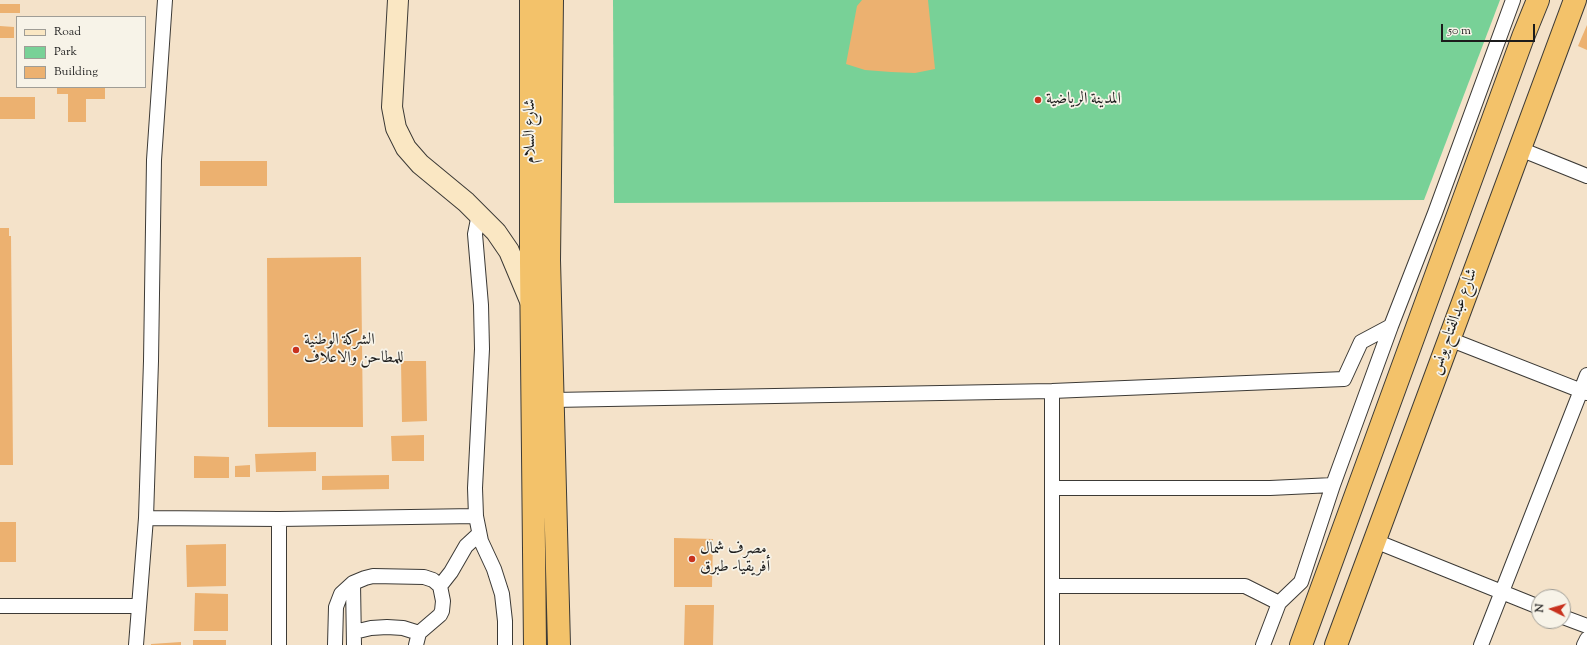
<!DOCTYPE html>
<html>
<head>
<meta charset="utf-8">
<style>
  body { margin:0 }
  #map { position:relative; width:1587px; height:645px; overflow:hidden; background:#f4e2c9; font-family:"Sorts Mill Goudy",serif }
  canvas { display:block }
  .legend { position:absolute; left:16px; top:16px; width:130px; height:72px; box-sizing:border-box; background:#f7f3e8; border:1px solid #9f9d96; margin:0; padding:5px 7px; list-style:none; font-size:12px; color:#1c1c1c }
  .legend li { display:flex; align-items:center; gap:8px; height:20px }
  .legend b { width:20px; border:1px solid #9f9d96 }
  .north { position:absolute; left:1531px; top:589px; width:40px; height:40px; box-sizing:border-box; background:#f7f3e8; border:1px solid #9f9d96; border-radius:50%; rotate:275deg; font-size:11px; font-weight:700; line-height:16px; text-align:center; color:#1c1c1c }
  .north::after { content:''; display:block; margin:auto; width:14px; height:18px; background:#c8321e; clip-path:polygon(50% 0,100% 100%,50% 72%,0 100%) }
  .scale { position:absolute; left:1441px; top:24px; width:94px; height:18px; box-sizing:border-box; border:2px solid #1c1c1c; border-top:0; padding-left:5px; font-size:12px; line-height:14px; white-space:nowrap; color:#1c1c1c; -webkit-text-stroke:3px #f7f3e8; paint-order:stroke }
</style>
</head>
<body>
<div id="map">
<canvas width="1587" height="645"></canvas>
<ul class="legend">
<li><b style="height:5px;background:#fae7c3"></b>Road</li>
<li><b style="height:11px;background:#78d197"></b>Park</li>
<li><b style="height:11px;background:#ecb170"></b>Building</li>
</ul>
<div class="north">N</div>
<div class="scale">50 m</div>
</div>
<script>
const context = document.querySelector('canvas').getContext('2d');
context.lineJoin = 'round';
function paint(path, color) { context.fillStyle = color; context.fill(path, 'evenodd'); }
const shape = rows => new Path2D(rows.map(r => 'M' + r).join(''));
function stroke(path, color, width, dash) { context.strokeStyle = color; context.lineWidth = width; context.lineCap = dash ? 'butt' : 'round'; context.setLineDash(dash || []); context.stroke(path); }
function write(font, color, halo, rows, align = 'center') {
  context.font = font + ' "Sorts Mill Goudy",Amiri,serif'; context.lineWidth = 3.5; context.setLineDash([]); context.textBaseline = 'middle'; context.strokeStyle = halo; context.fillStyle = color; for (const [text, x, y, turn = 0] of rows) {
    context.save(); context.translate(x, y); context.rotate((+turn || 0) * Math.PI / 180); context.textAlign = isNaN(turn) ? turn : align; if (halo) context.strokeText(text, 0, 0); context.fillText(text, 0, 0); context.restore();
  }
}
const green = shape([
  [613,0,1500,0,1424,200,614,203]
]);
const building = shape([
  [862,0,928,0,935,69,915,73,891,72,865,70,846,64,857,6],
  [0,4,20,4,20,13,0,13],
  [1587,25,1587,50,1578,46],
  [0,26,14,27,14,38,0,38],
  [57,87,105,87,105,99,86,99,86,122,68,122,68,94,57,94],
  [0,97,35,97,35,119,0,119],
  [200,161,267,161,267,186,200,186],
  [0,228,9,228,9,236,11,236,13,465,0,465],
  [361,257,363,427,268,427,267,258],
  [401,361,426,361,427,421,402,422],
  [424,435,424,461,392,461,391,436],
  [316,452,316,471,256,472,255,454],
  [194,456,229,457,229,478,194,478],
  [250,465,250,477,235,477,235,466],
  [389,475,389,489,322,490,322,476],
  [0,522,16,522,16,562,0,562],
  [674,538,713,539,712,587,674,587],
  [226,544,226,586,187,587,186,545],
  [195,593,228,594,228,631,194,631],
  [685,605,714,605,713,645,684,645],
  [193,640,226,640,226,645,193,645],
  [181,642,181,645,151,645,151,644]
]);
const minor = shape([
  [1520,149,1587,176],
  [479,214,475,234,481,305,482,349,475,488,476,516,481,541,494,569,502,594,505,621,505,645],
  [1449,339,1587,393],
  [1052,391,1052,645],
  [553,400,1052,391,1344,379,1361,342,1391,326,1435,213,1513,0],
  [1052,488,1270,488,1333,485],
  [146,518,279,519,476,516],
  [1375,541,1539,607],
  [353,583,354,645],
  [440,586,451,572,466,546,479,534],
  [1052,586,1245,586,1279,603],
  [0,606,138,606],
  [1563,617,1587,626],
  [354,632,371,628,387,627,403,628,419,633],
  [136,645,146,518,151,361,154,160,165,0],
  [279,645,279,519],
  [335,645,336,607,341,594,353,583,365,578,373,576,424,577,433,580,440,586,443,601,442,611,440,615,419,633,416,645],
  [1263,645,1279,603,1301,582,1333,485,1391,326],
  [1481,645,1587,375],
  [1584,645,1587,639]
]);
const secondary = shape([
  [398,0,392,107,396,128,406,148,420,164,466,202,496,232,509,251,530,301]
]);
const trunk = shape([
  [531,0,531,262,535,645],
  [552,0,549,260,559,645],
  [1301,645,1523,37,1538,0],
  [1336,645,1575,0]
]);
const markers = [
  [1038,100,4,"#c8321e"],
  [296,350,4,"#c8321e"],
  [692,559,4,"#c8321e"]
];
const poiNames = [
  ["المدينة الرياضية",1046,100],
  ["الشركة الوطنية",304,341],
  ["للمطاحن والاعلاف",304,359],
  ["مصرف شمال",700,550],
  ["أفريقيا- طبرق",700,568]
];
const streetNames = [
  ["شارع السلام",531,131,-90],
  ["شارع عبدالفتاح يونس",1455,322,-70]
];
paint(green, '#78d197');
paint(building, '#ecb170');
stroke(minor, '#3c3a36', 16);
stroke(secondary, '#3c3a36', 22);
stroke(trunk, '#3c3a36', 24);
stroke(minor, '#fff', 14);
stroke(secondary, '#fae7c3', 20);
stroke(trunk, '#f3c26a', 22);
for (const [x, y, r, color] of markers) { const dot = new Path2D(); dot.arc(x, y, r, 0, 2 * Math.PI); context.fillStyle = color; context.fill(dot); stroke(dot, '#f7f3e8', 1.5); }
write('16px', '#1c1c1c', '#f7f3e8', poiNames, 'left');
write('16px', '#1c1c1c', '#f7f3e8', streetNames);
</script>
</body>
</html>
